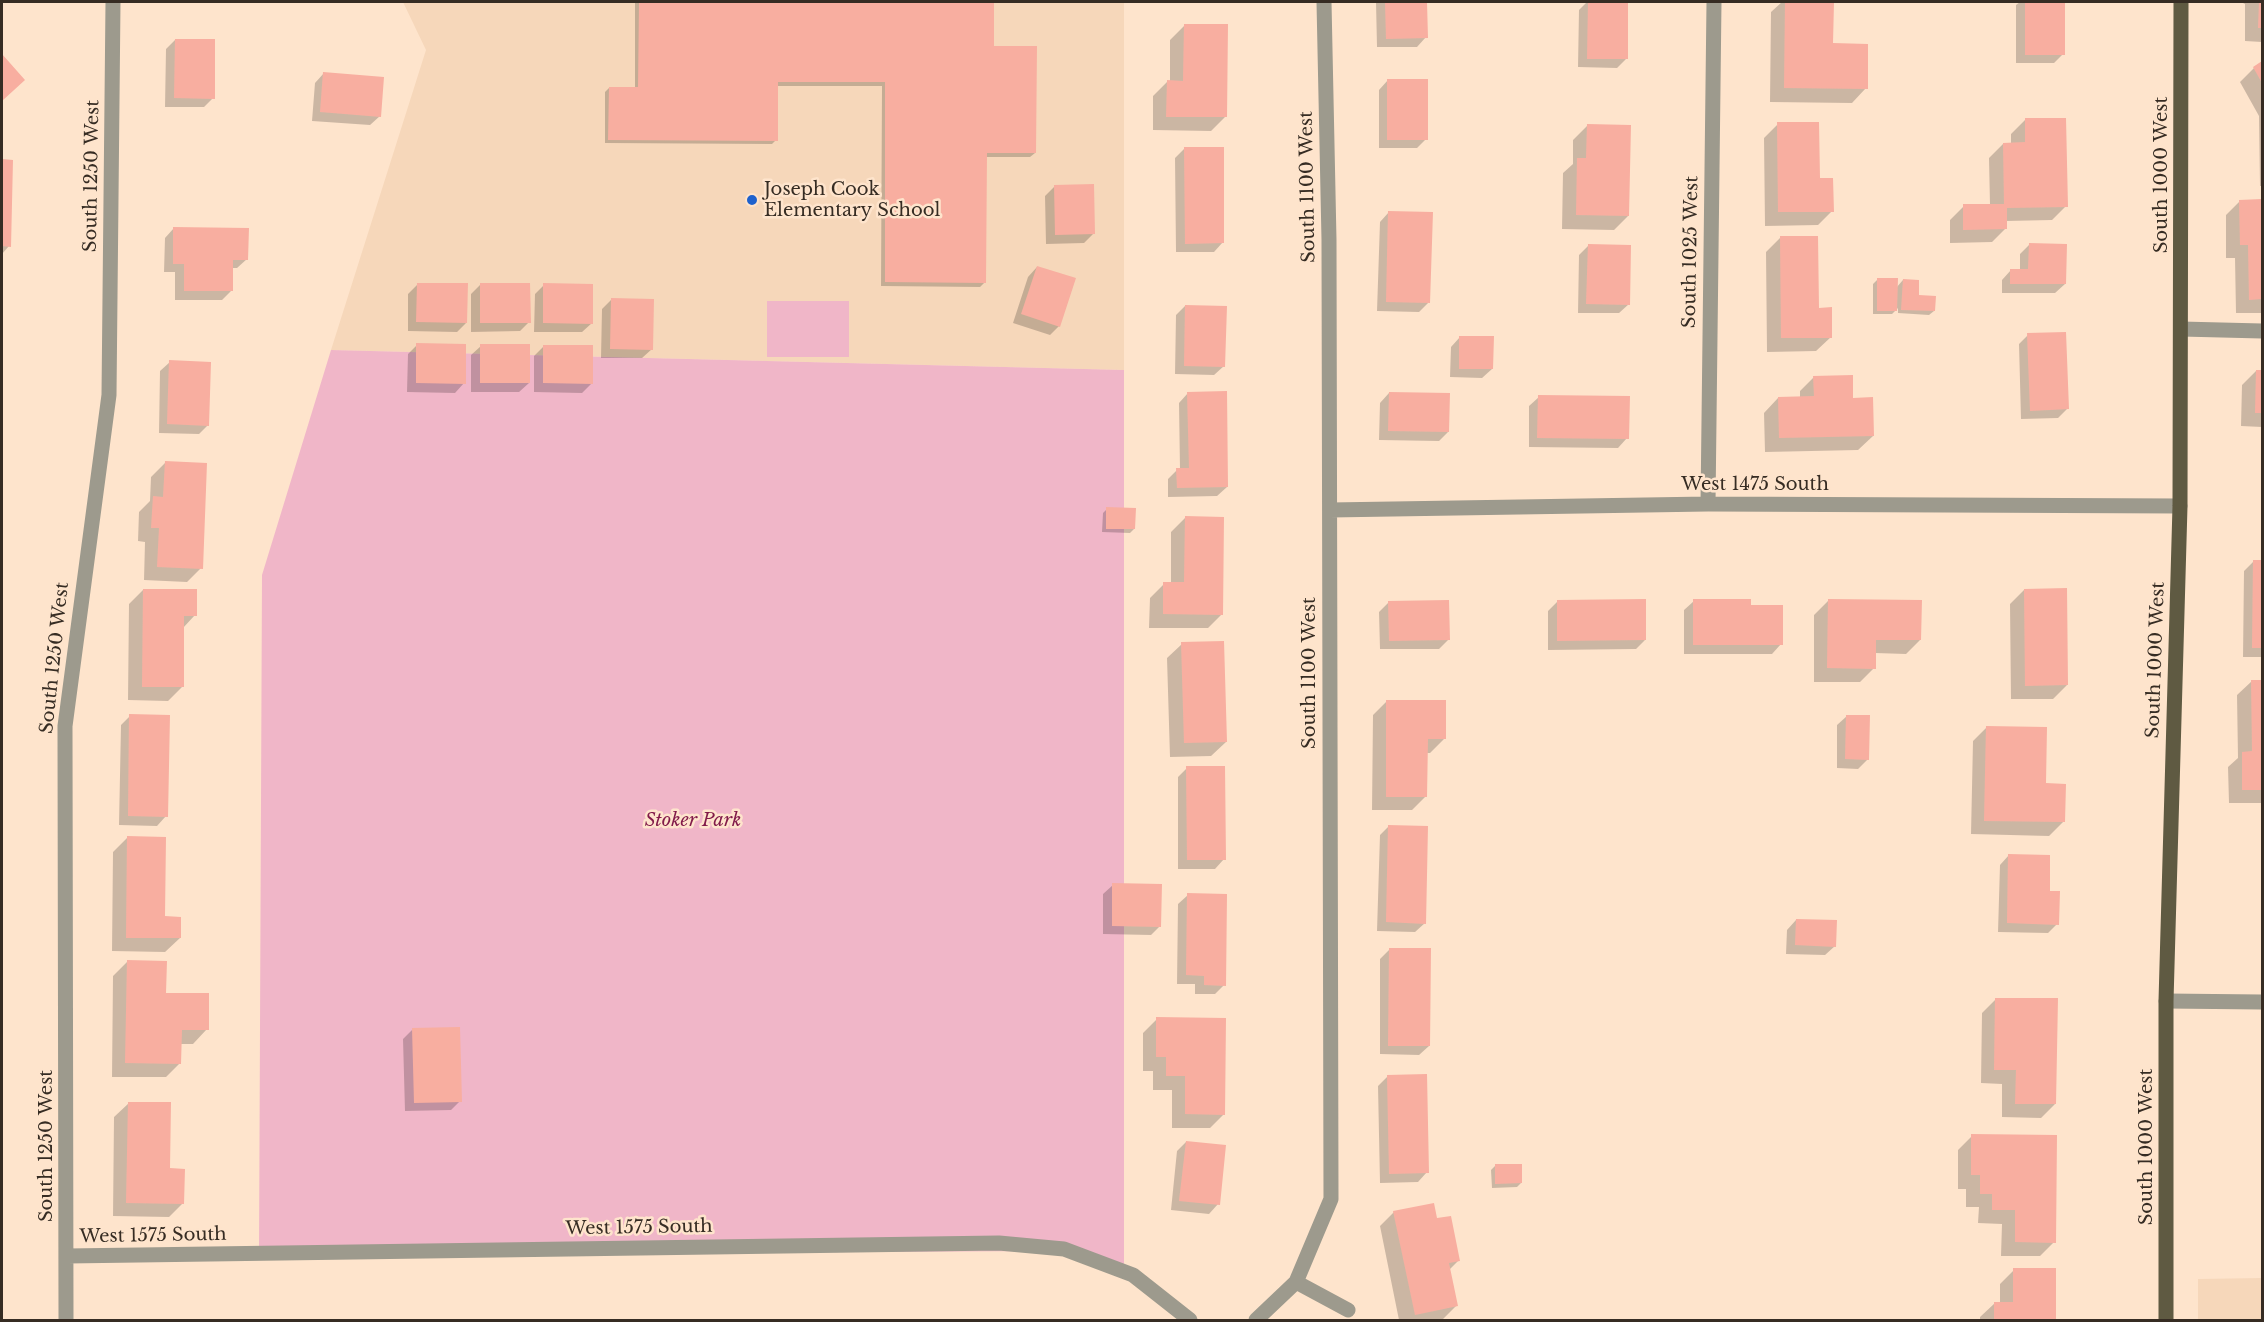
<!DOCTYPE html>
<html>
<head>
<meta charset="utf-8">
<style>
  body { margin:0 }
  #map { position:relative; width:2264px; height:1322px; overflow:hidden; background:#fee4cc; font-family:"Libre Baskerville",serif }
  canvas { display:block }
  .frame { position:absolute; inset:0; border:3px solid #362c23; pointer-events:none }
</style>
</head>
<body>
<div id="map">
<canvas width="2264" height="1322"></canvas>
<div class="frame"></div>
</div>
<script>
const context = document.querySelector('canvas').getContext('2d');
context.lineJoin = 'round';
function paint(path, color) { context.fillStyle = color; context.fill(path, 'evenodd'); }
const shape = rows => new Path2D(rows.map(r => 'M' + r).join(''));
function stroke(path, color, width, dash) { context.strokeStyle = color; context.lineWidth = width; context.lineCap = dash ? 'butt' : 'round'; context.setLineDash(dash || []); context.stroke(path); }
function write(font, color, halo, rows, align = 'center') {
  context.font = font + ' "Libre Baskerville",serif'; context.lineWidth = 5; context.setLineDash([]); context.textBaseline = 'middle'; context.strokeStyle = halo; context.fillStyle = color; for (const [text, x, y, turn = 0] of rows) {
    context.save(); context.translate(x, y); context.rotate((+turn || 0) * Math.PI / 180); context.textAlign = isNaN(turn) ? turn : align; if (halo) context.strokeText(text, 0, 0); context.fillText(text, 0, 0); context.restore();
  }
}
const built = shape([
  [403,2,1124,2,1124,370,331,350,426,50],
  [2262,1278,2262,1320,2198,1320,2198,1279]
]);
const green = shape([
  [767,301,849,301,849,357,767,357],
  [331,350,1124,370,1124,1264,1052,1251,259,1255,262,575]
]);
const shadow = shape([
  [635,2,993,2,993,47,1035,153,1030,157,985,157,985,282,980,287,881,286,882,86,776,86,776,140,772,144,605,143,605,92,609,88,635,88],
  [1376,2,1426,2,1426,37,1417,47,1377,47],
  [1587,2,1627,2,1626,59,1617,68,1578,67,1579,10],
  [1782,2,1832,2,1832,45,1866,88,1852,103,1770,102,1771,12],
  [2020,2,2063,2,2063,54,2054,63,2016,63,2016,5],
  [2241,2,2262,2,2262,42,2245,41,2245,4],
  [1185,25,1225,117,1211,131,1153,130,1153,96,1167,82,1170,82,1170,40],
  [175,40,213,98,204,107,165,107,166,49],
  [2,56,23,80,2,100],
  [2262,63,2262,186,2260,186,2259,116,2240,82,2254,68],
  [324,73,380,116,370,125,312,121,315,83],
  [1388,80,1426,139,1417,148,1379,148,1379,90],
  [2025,120,2066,206,2052,220,2006,221,2006,228,1992,242,1950,243,1950,220,1964,206,1990,205,1989,158,2003,144,2011,144,2011,134],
  [1778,124,1818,179,1832,211,1818,225,1765,226,1764,138],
  [1587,126,1628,216,1614,230,1562,229,1563,173,1573,164,1573,140],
  [1184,149,1223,242,1214,252,1176,252,1175,158],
  [2,161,11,161,9,246,2,254],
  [1055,186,1093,234,1084,243,1046,244,1045,196],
  [2240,201,2262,201,2262,313,2236,313,2235,258,2226,258,2226,215],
  [1389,212,1429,302,1419,312,1377,311,1380,222],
  [174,228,247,259,237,268,232,268,231,291,222,300,175,300,175,272,164,272,165,238],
  [1780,238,1831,337,1816,351,1767,352,1766,252],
  [2029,245,2065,284,2055,293,2002,293,2002,280,2011,270,2020,271,2020,254],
  [1588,246,1629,304,1619,313,1578,313,1579,255],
  [1037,267,1059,326,1050,335,1013,323,1028,277],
  [1878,279,1896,288,1903,280,1917,296,1934,311,1929,315,1898,313,1898,308,1892,314,1873,314,1873,284],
  [418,284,466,323,457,332,408,331,408,294],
  [480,285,529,322,520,331,471,332,471,294],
  [544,285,592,323,582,332,534,332,535,294],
  [611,300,652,349,642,358,601,358,602,309],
  [1185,306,1224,366,1214,375,1175,374,1176,315],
  [2028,335,2067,409,2058,418,2021,419,2019,344],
  [1460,337,1492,369,1482,378,1450,377,1451,347],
  [417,345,464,383,455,393,407,392,408,354],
  [481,346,529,383,519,392,471,392,471,355],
  [544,346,592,383,582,393,534,392,534,356],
  [170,362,208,425,199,434,159,433,160,371],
  [2256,371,2262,371,2262,427,2241,426,2242,385],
  [1814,377,1852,400,1873,436,1858,450,1765,452,1764,413,1778,398,1800,398,1800,391],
  [1188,393,1227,487,1217,496,1168,497,1168,479,1177,470,1180,470,1179,403],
  [1389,393,1448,432,1439,441,1379,440,1380,403],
  [1539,397,1627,438,1618,448,1529,447,1529,406],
  [165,463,201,568,187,582,144,580,145,542,138,541,139,512,150,501,151,477],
  [1107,509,1134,529,1130,533,1102,532,1103,513],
  [1185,518,1222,614,1208,628,1149,628,1150,598,1164,584,1171,584,1171,532],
  [2253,562,2262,562,2262,657,2243,657,2244,571],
  [143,590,195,615,183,628,182,687,168,701,128,700,129,604],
  [2024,590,2067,685,2053,699,2011,699,2010,604],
  [1694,601,1749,606,1781,644,1772,654,1684,654,1684,610],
  [1828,601,1920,640,1906,654,1875,653,1874,668,1860,682,1814,682,1814,615],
  [1389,602,1449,639,1439,649,1380,649,1379,612],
  [1557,602,1645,640,1636,649,1548,650,1548,611],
  [1182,644,1226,742,1211,756,1170,757,1167,658],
  [2252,681,2262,681,2262,803,2229,803,2228,767,2238,758,2237,695],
  [1387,701,1444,739,1430,753,1426,753,1426,796,1412,810,1372,810,1373,715],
  [130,716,166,816,157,826,119,825,121,725],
  [1847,716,1868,759,1858,769,1837,768,1837,725],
  [1987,727,2044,785,2064,821,2049,836,1971,834,1973,741],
  [1187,768,1224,859,1215,869,1178,869,1178,777],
  [1389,826,1425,923,1415,932,1377,931,1380,835],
  [127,838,164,918,180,938,165,952,112,951,113,852],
  [2009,855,2048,892,2057,924,2048,933,1998,932,2000,865],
  [1113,885,1160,926,1151,935,1103,934,1103,894],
  [1188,895,1224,985,1215,994,1195,994,1195,984,1177,984,1178,904],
  [1796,920,1835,946,1825,955,1786,954,1787,930],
  [1390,949,1429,1046,1419,1055,1380,1054,1380,959],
  [127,962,207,1029,193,1044,180,1044,180,1063,166,1077,112,1077,113,976],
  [1996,999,2055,1104,2041,1118,2002,1117,2002,1084,1981,1083,1982,1013],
  [1157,1019,1224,1114,1210,1128,1172,1128,1172,1090,1153,1090,1153,1071,1143,1071,1143,1033],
  [413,1029,460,1101,451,1110,405,1111,403,1039],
  [1388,1076,1427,1172,1418,1182,1380,1183,1378,1086],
  [129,1103,168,1170,183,1203,169,1217,113,1216,114,1117],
  [1972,1136,2054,1242,2040,1256,2001,1256,2002,1224,1978,1223,1979,1207,1966,1207,1966,1189,1958,1189,1958,1150],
  [1186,1142,1218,1204,1209,1214,1171,1210,1177,1151],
  [1495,1166,1521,1183,1517,1187,1492,1188,1491,1170],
  [1394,1212,1459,1260,1449,1270,1456,1306,1442,1320,1399,1320,1380,1226],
  [2014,1270,2055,1270,2055,1320,1980,1320,1980,1317,1995,1303,2000,1303,2000,1284]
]);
const building = shape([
  [639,2,994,2,994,46,1037,46,1036,153,987,153,986,283,885,282,885,82,778,82,778,141,608,140,609,87,638,87],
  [1385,2,1427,2,1428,38,1386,39],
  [1588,2,1628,2,1628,59,1587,59],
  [1785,2,1834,2,1833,43,1868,44,1868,89,1784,88],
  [2025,2,2065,2,2065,55,2025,55],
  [2259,2,2262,2,2262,28,2258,28],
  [1184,24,1228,24,1227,117,1166,117,1167,80,1183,81],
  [175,39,215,39,215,99,174,98],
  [2,54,25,80,2,101],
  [2262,61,2262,83,2253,67],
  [323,72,384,77,381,117,320,112],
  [1387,79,1428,79,1428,140,1387,140],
  [2025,118,2066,118,2068,207,2007,208,2007,229,1963,230,1963,204,2004,204,2003,143,2025,142],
  [1777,122,1819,122,1820,178,1833,178,1834,212,1778,212],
  [1587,124,1631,125,1629,216,1576,215,1577,158,1586,158],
  [1184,147,1224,147,1224,243,1185,244],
  [2,159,13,160,11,247,2,246],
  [1094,184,1095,234,1055,235,1054,185],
  [2262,199,2262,299,2249,300,2248,245,2240,245,2239,200],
  [1388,211,1433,212,1430,303,1386,302],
  [173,227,249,228,248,260,233,260,233,291,184,291,184,264,173,264],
  [1780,236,1818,236,1819,308,1832,307,1832,338,1781,338],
  [2029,243,2067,244,2066,284,2010,284,2010,269,2028,269],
  [1588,244,1631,245,1630,305,1586,304],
  [1037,266,1076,278,1060,327,1021,314],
  [1877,278,1898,278,1897,311,1877,311],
  [1903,279,1919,280,1919,295,1936,296,1935,311,1901,310],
  [417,283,468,283,467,323,416,322],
  [480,283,530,283,531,323,480,323],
  [543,283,593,284,593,324,543,323],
  [611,298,654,299,653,350,610,349],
  [1185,305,1227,306,1225,367,1184,366],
  [2066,332,2069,409,2030,411,2027,333],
  [1459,336,1494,336,1493,369,1459,369],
  [416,343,466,344,466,384,416,383],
  [480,344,530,344,530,383,480,383],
  [543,345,593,345,593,384,543,383],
  [169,360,211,362,209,426,167,424],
  [2256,370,2262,370,2262,413,2255,413],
  [1853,375,1853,398,1873,397,1874,436,1779,438,1778,397,1814,396,1813,376],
  [1227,391,1228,487,1177,488,1176,468,1189,468,1187,392],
  [1389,392,1450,393,1449,432,1388,431],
  [1538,395,1630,396,1629,439,1537,438],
  [165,461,207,463,203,569,157,567,159,528,151,528,153,496,163,497],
  [1106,507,1136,508,1135,529,1106,529],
  [1185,516,1224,517,1223,615,1163,614,1163,582,1184,582],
  [2253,560,2262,560,2262,648,2252,648],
  [2067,588,2068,685,2025,686,2024,589],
  [143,589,197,589,197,616,184,616,184,687,142,687],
  [1646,599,1646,640,1557,641,1557,600],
  [1693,599,1751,599,1751,605,1783,605,1783,645,1693,645],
  [1828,599,1922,600,1921,640,1876,640,1876,669,1827,668],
  [1449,600,1450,640,1389,641,1388,601],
  [1224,641,1227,742,1184,743,1181,642],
  [2251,680,2262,680,2262,790,2242,790,2242,752,2252,751],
  [1386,700,1446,700,1446,739,1428,739,1427,797,1386,797],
  [129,714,170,715,168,817,128,816],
  [1846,715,1870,715,1869,760,1845,759],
  [1986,726,2047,727,2046,783,2066,784,2065,822,1984,821],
  [1186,766,1225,766,1226,860,1187,860],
  [1388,825,1428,826,1426,924,1386,922],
  [127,836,166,837,165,916,181,917,181,938,126,938],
  [2008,854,2050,855,2050,891,2060,891,2059,925,2007,923],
  [1112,883,1162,884,1161,927,1112,926],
  [1187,893,1227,894,1226,986,1204,985,1204,976,1186,975],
  [1796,919,1837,920,1836,947,1795,945],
  [1389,948,1431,948,1430,1046,1388,1046],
  [127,960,167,961,166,993,209,993,209,1030,182,1030,181,1064,125,1063],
  [1995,998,2058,998,2056,1104,2015,1104,2016,1070,1994,1070],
  [1156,1017,1226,1018,1225,1115,1185,1114,1185,1076,1166,1076,1166,1057,1156,1057],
  [460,1027,462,1102,414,1103,412,1028],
  [1427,1074,1429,1173,1389,1174,1387,1075],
  [128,1102,171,1102,170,1168,185,1169,184,1204,126,1203],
  [1971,1134,2057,1135,2056,1243,2015,1242,2015,1210,1992,1210,1992,1194,1980,1194,1980,1175,1971,1175],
  [1186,1141,1226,1145,1220,1205,1179,1201],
  [1495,1164,1522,1164,1522,1183,1495,1184],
  [1434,1203,1437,1218,1451,1216,1460,1261,1449,1263,1458,1306,1415,1315,1393,1211],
  [2013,1268,2056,1268,2056,1320,1994,1320,1994,1302,2013,1302]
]);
const minor = shape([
  [2181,329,2262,331],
  [1708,504,1714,2],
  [1330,510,1708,504,2180,506],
  [2166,1001,2262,1002],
  [67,1256,999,1243,1064,1249,1133,1275,1190,1320],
  [1296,1282,1348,1310],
  [66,1320,65,726,109,395,113,2],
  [1256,1320,1296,1282,1331,1199,1329,240,1324,2]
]);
const major = shape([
  [2166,1320,2166,1001,2180,506,2181,2]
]);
const markers = [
  [752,200,6,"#1e61cd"]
];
const streetNames = [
  ["South 1000 West",2162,175,-90],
  ["South 1250 West",92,176,-89],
  ["South 1100 West",1308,187,-91],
  ["South 1025 West",1691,252,-89],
  ["West 1475 South",1755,485],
  ["South 1250 West",55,658,-84],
  ["South 1000 West",2156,660,-88],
  ["South 1100 West",1310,673,-90],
  ["South 1250 West",47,1146,-90],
  ["South 1000 West",2147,1147,-90],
  ["West 1575 South",639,1228,-1],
  ["West 1575 South",153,1236,-1]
];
const poiNames = [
  ["Joseph Cook",764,190],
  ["Elementary School",764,211]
];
const parkNames = [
  ["Stoker Park",693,821]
];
paint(built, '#f6d7ba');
paint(green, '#f0b6c8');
paint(shadow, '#0003');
paint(building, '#f8aea0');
stroke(minor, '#9d9a8d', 15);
stroke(major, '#5f5a42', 15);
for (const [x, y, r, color] of markers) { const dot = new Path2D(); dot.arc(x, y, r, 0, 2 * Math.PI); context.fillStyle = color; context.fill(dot); stroke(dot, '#fee4cc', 2); }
write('18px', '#362c23', '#fee4cc', streetNames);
write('18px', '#362c23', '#fee4cc', poiNames, 'left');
write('italic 18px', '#821b4a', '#fee4cc', parkNames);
</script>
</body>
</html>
